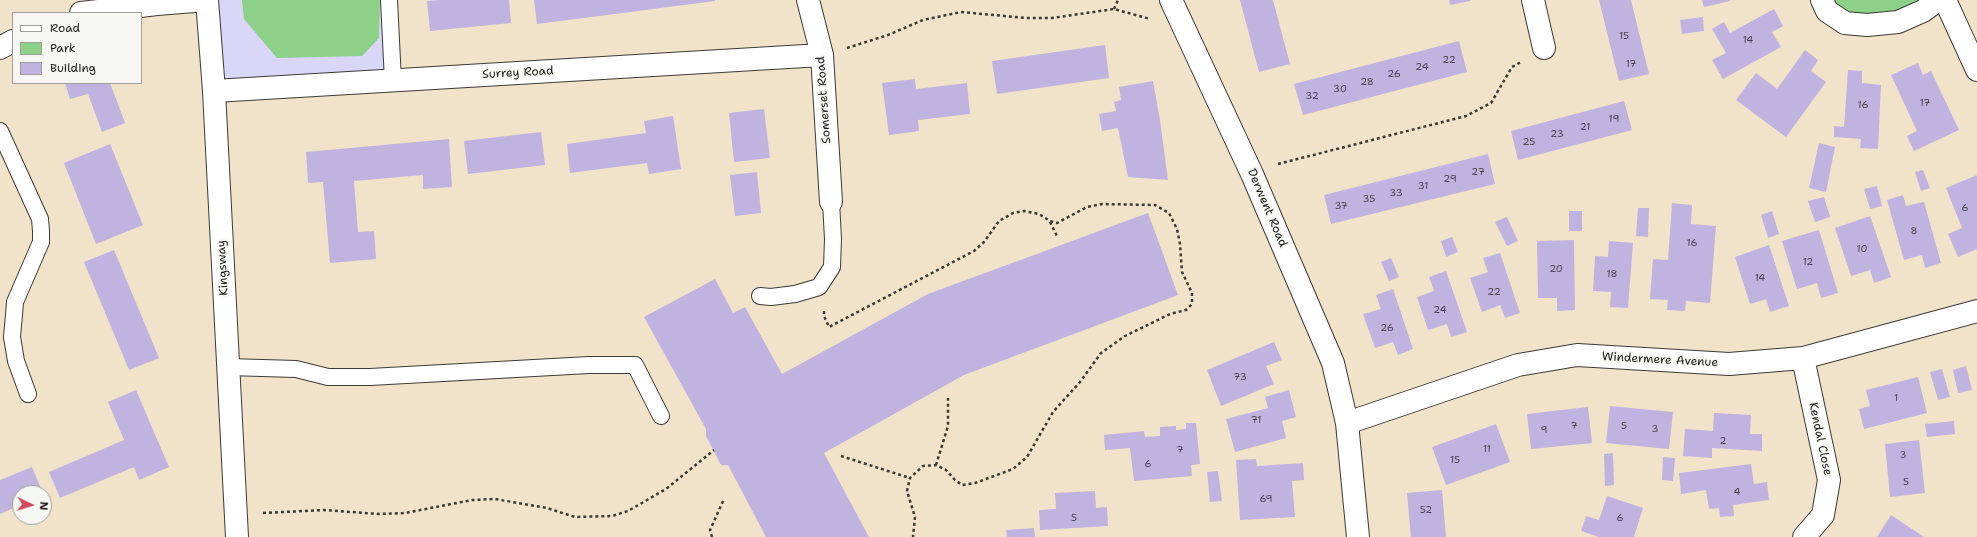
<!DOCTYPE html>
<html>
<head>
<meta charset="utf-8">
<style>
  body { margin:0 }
  #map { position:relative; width:1977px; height:537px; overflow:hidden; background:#f0e3c9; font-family:"Shantell Sans",sans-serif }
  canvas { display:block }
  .legend { position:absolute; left:12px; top:12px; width:130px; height:72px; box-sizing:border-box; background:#f6f6f2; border:1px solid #9f9f9c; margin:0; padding:5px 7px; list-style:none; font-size:12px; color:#1c1c1c }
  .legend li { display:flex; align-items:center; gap:8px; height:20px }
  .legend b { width:20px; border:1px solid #9f9f9c }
  .north { position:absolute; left:12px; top:485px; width:40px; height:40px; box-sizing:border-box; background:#f6f6f2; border:1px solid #9f9f9c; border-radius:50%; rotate:94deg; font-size:11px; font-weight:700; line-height:16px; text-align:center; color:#1c1c1c }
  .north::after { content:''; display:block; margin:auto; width:14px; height:18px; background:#d1495b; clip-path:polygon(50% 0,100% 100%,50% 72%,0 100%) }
</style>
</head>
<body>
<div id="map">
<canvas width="1977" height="537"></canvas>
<ul class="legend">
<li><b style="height:5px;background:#fff"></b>Road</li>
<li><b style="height:11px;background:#8dd088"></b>Park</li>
<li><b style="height:11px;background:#c1b3df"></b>Building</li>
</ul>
<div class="north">N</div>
</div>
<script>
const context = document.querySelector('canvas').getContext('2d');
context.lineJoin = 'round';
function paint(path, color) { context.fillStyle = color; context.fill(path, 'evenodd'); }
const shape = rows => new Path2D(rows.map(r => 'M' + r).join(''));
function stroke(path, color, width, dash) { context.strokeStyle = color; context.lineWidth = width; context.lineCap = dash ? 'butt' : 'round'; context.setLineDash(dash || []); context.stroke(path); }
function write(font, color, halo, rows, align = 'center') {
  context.font = font + ' "Shantell Sans",sans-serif'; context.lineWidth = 4; context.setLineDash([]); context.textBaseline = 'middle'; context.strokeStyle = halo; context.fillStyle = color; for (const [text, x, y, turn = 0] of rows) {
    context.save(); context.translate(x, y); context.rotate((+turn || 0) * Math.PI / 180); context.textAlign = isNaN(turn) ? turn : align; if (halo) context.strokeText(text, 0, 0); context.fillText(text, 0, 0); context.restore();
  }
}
const built = shape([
  [207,0,389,0,393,81,214,91]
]);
const green = shape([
  [242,0,380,0,379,38,362,56,277,58,244,19],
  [1822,0,1938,0,1867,25]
]);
const building = shape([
  [439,0,509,0,511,23,430,31,427,1],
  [534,0,715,0,715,1,537,24],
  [1240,0,1273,0,1290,64,1259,72],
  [1449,0,1470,0,1470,1,1450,5],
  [1599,0,1631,0,1649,74,1619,81],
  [1702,0,1730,0,1730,1,1704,7],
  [1774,9,1783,26,1772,32,1781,47,1723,79,1712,60,1726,53,1712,29,1724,22,1730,33],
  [1703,17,1704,31,1682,34,1680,20],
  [1459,41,1467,72,1303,115,1294,84],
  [1105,45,1109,78,997,94,992,61],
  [1805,50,1818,60,1811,71,1826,82,1786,137,1736,100,1756,73,1777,89],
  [1918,63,1923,75,1931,71,1959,130,1914,151,1907,136,1917,131,1891,75],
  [1848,70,1862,71,1862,83,1881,85,1878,149,1860,148,1861,139,1834,137,1834,126,1844,127],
  [915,79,916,89,967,83,970,114,918,120,919,131,889,135,882,83],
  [1153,81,1160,120,1168,180,1128,177,1118,128,1102,131,1099,114,1116,111,1114,102,1121,100,1119,87],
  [65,83,110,83,125,123,102,132,88,94,70,99],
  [1624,101,1632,130,1518,160,1511,131],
  [764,109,770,158,734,162,729,113],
  [673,116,681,169,649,174,647,163,570,173,567,144,646,133,644,121],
  [541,132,545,165,468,174,464,141],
  [449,139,452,187,423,189,423,175,354,181,358,232,374,231,376,259,330,263,323,182,308,183,306,152],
  [1819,143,1835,147,1826,192,1809,188],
  [110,144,143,225,96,244,64,163],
  [1488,154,1495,184,1331,224,1324,195],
  [1923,170,1930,188,1921,191,1915,172],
  [757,172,761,213,735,216,730,175],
  [1977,175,1977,249,1958,257,1948,234,1962,228,1946,188],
  [1877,186,1882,206,1870,209,1864,189],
  [1903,195,1906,206,1924,202,1941,263,1925,268,1922,255,1904,260,1887,200],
  [1824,197,1830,217,1815,222,1808,201],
  [1672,203,1692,205,1691,224,1716,226,1710,303,1686,301,1685,311,1667,310,1668,300,1650,299,1653,259,1668,260],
  [1638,208,1649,208,1648,237,1636,236],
  [1569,211,1582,211,1582,231,1569,231],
  [1772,211,1779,234,1768,238,1761,215],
  [1148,213,1178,295,964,375,824,453,869,537,766,537,728,465,721,465,706,436,706,429,644,317,715,279,733,313,745,307,782,374,928,294],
  [1870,216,1891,277,1874,283,1870,270,1851,276,1835,228],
  [1507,217,1518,241,1507,246,1495,222],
  [1819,230,1838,293,1821,298,1817,283,1797,289,1782,241],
  [1452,237,1458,252,1446,257,1441,241],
  [1574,240,1575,310,1557,311,1557,298,1538,298,1537,241],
  [1609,241,1633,243,1628,308,1610,307,1611,292,1593,291,1595,256,1608,257],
  [1769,245,1789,306,1770,312,1766,299,1750,304,1735,257],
  [114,250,159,358,129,370,84,262],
  [1500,253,1520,313,1505,318,1500,305,1482,312,1470,278,1488,272,1483,258],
  [1391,258,1399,277,1389,281,1381,262],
  [1446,271,1467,332,1451,337,1447,324,1428,330,1417,297,1434,291,1429,277],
  [1393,289,1413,349,1398,355,1393,342,1375,348,1363,314,1381,309,1376,295],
  [1274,342,1282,360,1266,366,1274,384,1221,406,1207,370],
  [1966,366,1972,390,1958,393,1953,370],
  [1942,369,1950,397,1938,400,1930,372],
  [1918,377,1927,413,1864,429,1859,409,1870,406,1866,390],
  [136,390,169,467,139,480,134,467,60,498,49,472,124,440,108,402],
  [1289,390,1296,417,1282,421,1286,438,1235,452,1226,419,1268,408,1265,397],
  [1610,406,1673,412,1669,449,1606,443],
  [1588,407,1592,443,1531,449,1527,414],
  [1714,413,1751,415,1750,434,1762,434,1762,451,1712,448,1712,458,1683,456,1685,429,1713,431],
  [1954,421,1955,434,1927,437,1925,424],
  [1186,423,1196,423,1200,464,1191,465,1192,476,1134,481,1130,448,1105,450,1104,435,1144,431,1145,437,1160,436,1160,427,1176,426,1176,430,1186,429],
  [1496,424,1510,462,1446,485,1432,447],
  [1919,440,1925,493,1890,497,1885,444],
  [1613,453,1614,485,1605,486,1604,454],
  [1663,457,1675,458,1673,481,1662,480],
  [1256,459,1257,466,1303,463,1304,480,1292,481,1295,517,1240,520,1236,460],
  [1751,464,1754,484,1767,482,1769,500,1733,505,1734,516,1720,517,1719,508,1709,509,1706,490,1681,494,1679,473],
  [32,467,43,493,20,493,20,505,0,514,0,480],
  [1218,471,1222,501,1210,502,1207,472],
  [1442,490,1446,537,1411,537,1407,493],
  [1095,491,1096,508,1107,507,1108,526,1040,530,1039,510,1056,509,1055,493],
  [1607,496,1643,508,1634,537,1599,537,1581,531,1586,516,1599,520],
  [1891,515,1924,537,1877,537],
  [1034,528,1035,537,1007,537,1006,530]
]);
const path = shape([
  [1114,9,1118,0],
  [847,48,888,35,923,20,961,12,1026,18,1052,18,1114,9,1150,19],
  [1278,164,1466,116,1491,103,1512,67,1521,62],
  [1050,222,1058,238],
  [824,311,824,316,829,327,974,251,984,242,999,221,1013,213,1024,211,1039,214,1050,221,1057,223,1087,207,1102,204,1155,205,1169,213,1177,229,1180,244,1182,272,1192,293,1192,304,1186,310,1170,314,1125,336,1101,353,1080,382,1053,412,1027,457,1013,469,975,483,962,485,955,480,946,470,936,465,923,466,910,478,907,491,915,517,913,537],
  [841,456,910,478],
  [936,465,948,426,948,398],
  [263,513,324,510,379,514,405,513,472,500,495,499,547,508,575,517,612,516,628,511,666,489,714,450],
  [712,537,710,530,724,499]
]);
const service = shape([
  [389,0,393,81],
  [0,131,40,219,41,231,41,242,15,302,14,315,12,337,16,361,28,394],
  [760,296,771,297,795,294,819,287,832,267,833,239,831,202],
  [228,367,296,369,328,377,370,377,589,365,635,365,661,416]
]);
const minor = shape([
  [808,0,822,55,831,202],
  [1171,0,1252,174,1333,363,1347,423,1358,537],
  [1533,0,1544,48],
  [1822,0,1827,11,1845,23,1867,25,1898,22,1923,11,1938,0],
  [1945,0,1977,70],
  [81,13,157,4,207,0],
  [0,48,13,41],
  [214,91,822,55],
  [1803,358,1829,480,1823,515,1804,537],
  [1347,423,1518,365,1577,355,1729,364,1803,358,1977,311]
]);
const tertiary = shape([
  [207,0,214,91,237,537]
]);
const numberNames = [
  ["15",1624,36],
  ["14",1748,40],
  ["22",1449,60],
  ["17",1631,64],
  ["24",1422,67],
  ["26",1394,74],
  ["28",1367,82],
  ["30",1340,89],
  ["32",1312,96],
  ["17",1925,103],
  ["16",1863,105],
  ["19",1614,119],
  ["21",1585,127],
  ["23",1557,134],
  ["25",1529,142],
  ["27",1478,172],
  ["29",1450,179],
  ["31",1423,186],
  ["33",1396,193],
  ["35",1369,199],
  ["37",1341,206],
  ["6",1965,208],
  ["8",1914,231],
  ["16",1692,243],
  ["10",1862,249],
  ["12",1808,262],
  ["20",1556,269],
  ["18",1612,274],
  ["14",1760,278],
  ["22",1494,292],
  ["24",1440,310],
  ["26",1387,328],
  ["73",1240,377],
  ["1",1896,398],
  ["71",1256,420],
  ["7",1574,426],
  ["5",1624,426],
  ["3",1655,429],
  ["9",1544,430],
  ["2",1723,441],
  ["11",1487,449],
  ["7",1180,450],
  ["3",1903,455],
  ["15",1455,460],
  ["6",1148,464],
  ["5",1906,482],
  ["4",1737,492],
  ["69",1266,499],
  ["52",1426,510],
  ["5",1074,518],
  ["6",1620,518]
];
const streetNames = [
  ["Surrey Road",518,73,-3],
  ["Somerset Road",824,100,-94],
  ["Derwent Road",1267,208,67],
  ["Kingsway",223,268,-93],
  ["Windermere Avenue",1660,360,3],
  ["Kendal Close",1820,439,78]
];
paint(built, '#dad6f7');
paint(green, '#8dd088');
paint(building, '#c1b3df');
stroke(service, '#3c3a36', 18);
stroke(minor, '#3c3a36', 24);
stroke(tertiary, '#3c3a36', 24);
stroke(path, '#3c3a36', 2.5, [3, 3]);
stroke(service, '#fff', 16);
stroke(minor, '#fff', 22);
stroke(tertiary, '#fff', 22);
write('10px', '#45424d', null, numberNames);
write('12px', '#1c1c1c', '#f6f6f2', streetNames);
</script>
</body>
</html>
